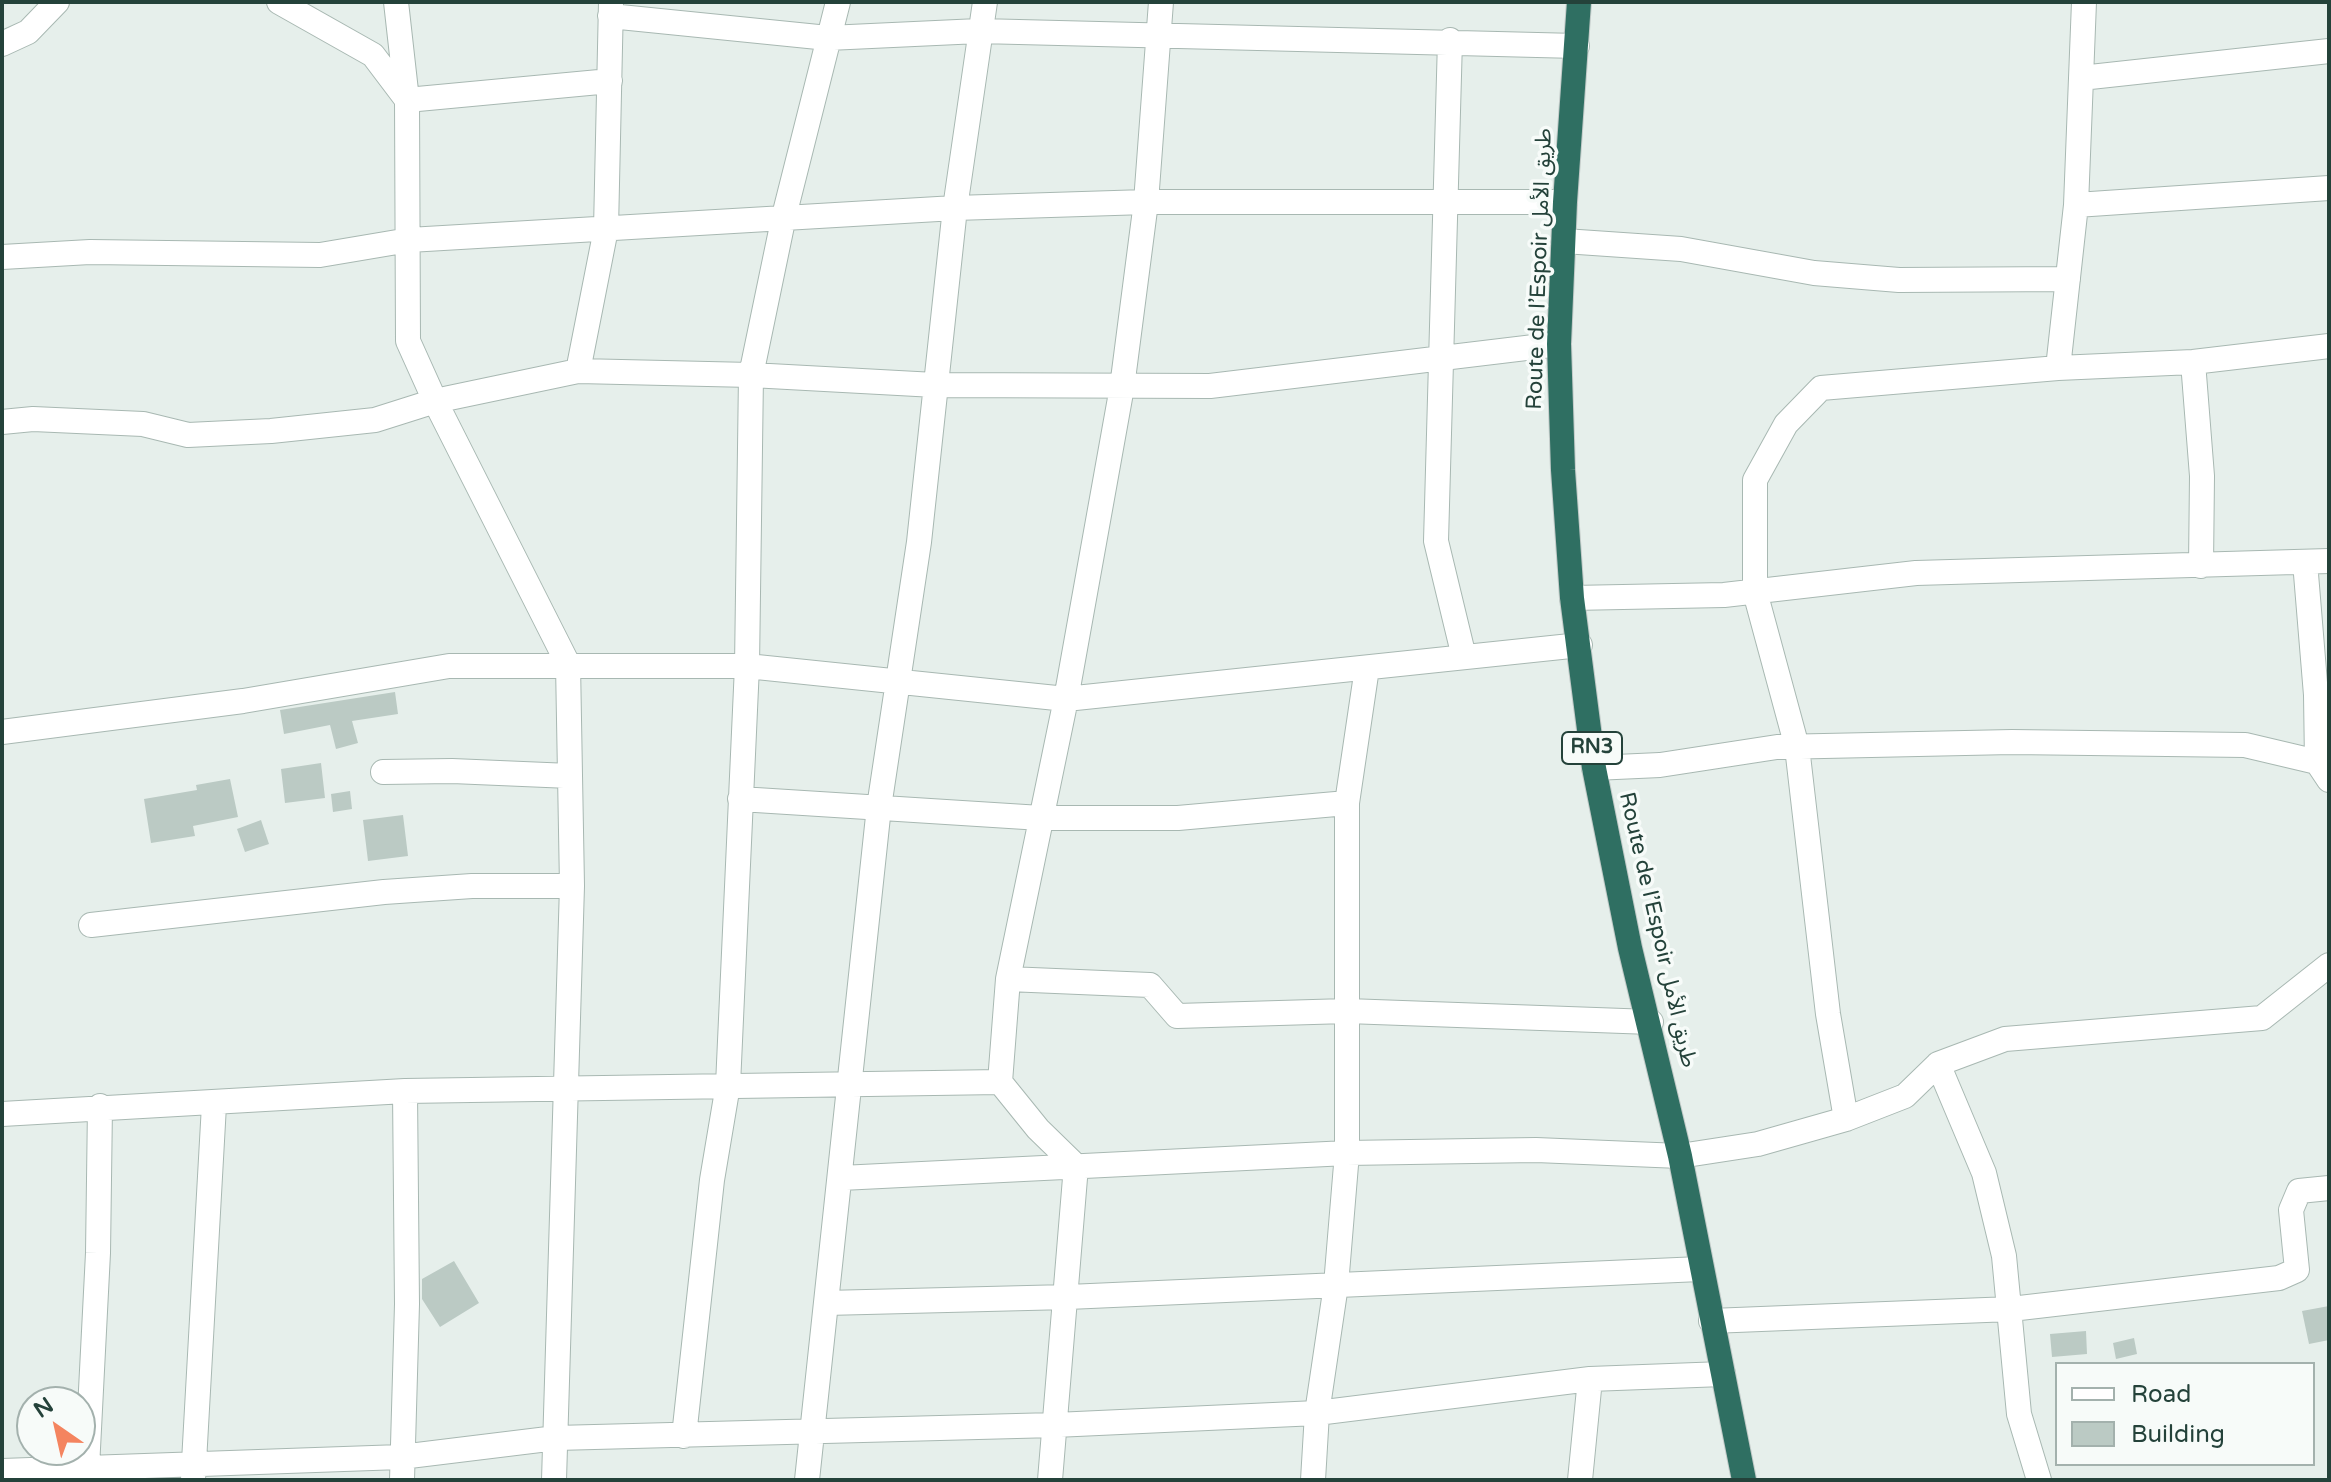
<!DOCTYPE html>
<html>
<head>
<meta charset="utf-8">
<style>
  body { margin:0 }
  #map { position:relative; width:2331px; height:1482px; overflow:hidden; background:#e6efeb; font-family:"Varela Round",sans-serif }
  canvas { display:block }
  .frame { position:absolute; inset:0; border:4px solid #24423a; pointer-events:none }
  .legend { position:absolute; left:2055px; top:1362px; width:260px; height:104px; box-sizing:border-box; background:#f7fbf9; border:2px solid #a3b1ad; margin:0; padding:10px 14px; list-style:none; font-size:24px; color:#24423a }
  .legend li { display:flex; align-items:center; gap:16px; height:40px }
  .legend b { width:40px; border:2px solid #a3b1ad }
  .north { position:absolute; left:16px; top:1386px; width:80px; height:80px; box-sizing:border-box; background:#f7fbf9; border:2px solid #a3b1ad; border-radius:50%; rotate:326deg; font-size:22px; font-weight:700; line-height:32px; text-align:center; color:#24423a }
  .north::after { content:''; display:block; margin:auto; width:28px; height:36px; background:#f4845f; clip-path:polygon(50% 0,100% 100%,50% 72%,0 100%) }
</style>
</head>
<body>
<div id="map">
<canvas width="2331" height="1482"></canvas>
<div class="frame"></div>
<ul class="legend">
<li><b style="height:10px;background:#fff"></b>Road</li>
<li><b style="height:22px;background:#bbcac4"></b>Building</li>
</ul>
<div class="north">N</div>
</div>
<script>
const context = document.querySelector('canvas').getContext('2d');
context.lineJoin = 'round';
function paint(path, color) { context.fillStyle = color; context.fill(path, 'evenodd'); }
const shape = rows => new Path2D(rows.map(r => 'M' + r).join(''));
function stroke(path, color, width, dash) { context.strokeStyle = color; context.lineWidth = width; context.lineCap = dash ? 'butt' : 'round'; context.setLineDash(dash || []); context.stroke(path); }
function write(font, color, halo, rows, align = 'center') {
  context.font = font + ' "Varela Round","Noto Sans Arabic",sans-serif'; context.lineWidth = 7; context.setLineDash([]); context.textBaseline = 'middle'; context.strokeStyle = halo; context.fillStyle = color; for (const [text, x, y, turn = 0] of rows) {
    context.save(); context.translate(x, y); context.rotate((+turn || 0) * Math.PI / 180); context.textAlign = isNaN(turn) ? turn : align; if (halo) context.strokeText(text, 0, 0); context.fillText(text, 0, 0); context.restore();
  }
}
const building = shape([
  [395,692,398,714,352,721,358,743,336,749,330,725,284,734,280,710],
  [321,763,325,798,285,803,281,769],
  [230,779,238,817,193,826,195,836,151,843,144,799,197,790,196,785],
  [350,791,352,809,333,812,331,794],
  [403,815,408,856,368,861,363,820],
  [261,820,269,844,245,852,237,829],
  [454,1261,479,1303,440,1327,422,1299,422,1279],
  [2329,1306,2329,1340,2309,1344,2302,1311],
  [2086,1331,2087,1354,2052,1357,2050,1334],
  [2134,1338,2137,1354,2116,1359,2113,1343]
]);
const minor = shape([
  [279,2,373,55,407,100,610,81],
  [396,2,407,100,408,341,435,401,578,371,751,375,935,385,1210,386,1559,344],
  [610,16,828,38,979,31,1577,46],
  [1450,40,1436,541,1464,657],
  [2,44,28,32,57,2],
  [2081,78,2329,51],
  [2076,205,2329,188],
  [1564,241,1681,249,1814,273,1899,280,2068,279],
  [2,257,90,252,320,255,409,240,955,208,1146,202,1565,202],
  [2193,362,2202,476,2201,566],
  [2058,368,2076,205,2084,2],
  [578,371,606,229,611,2],
  [2,422,33,419,143,424,188,435,271,431,375,420,435,401,568,664,572,886,554,1480],
  [2305,562,2316,695,2317,762],
  [1572,598,1724,595,1916,573,2329,561],
  [2,732,243,701,449,666,747,666,1066,699,1580,645],
  [1594,768,1660,765,1777,747,2012,742,2245,745,2317,762,2329,780],
  [383,772,452,771,570,776],
  [740,799,1041,818,1178,818,1347,803],
  [91,925,384,892,472,886,572,886],
  [1008,979,1150,985,1177,1016,1347,1011,1651,1022],
  [1938,1064,1984,1173,2004,1256,2019,1414,2039,1480],
  [1000,1082,1008,979,1066,699,1122,387,1146,202,1161,2],
  [2,1114,405,1091,1000,1082,1038,1129,1076,1166,1050,1480],
  [1846,1119,1828,1014,1797,747,1755,592,1755,480,1786,424,1821,388,2058,368,2193,362,2329,346],
  [841,1178,1347,1153,1536,1150,1680,1156,1758,1144,1846,1119,1905,1096,1938,1064,2005,1039,2262,1018,2329,965],
  [826,1303,1068,1297,1700,1269],
  [1711,1321,2011,1309,2279,1278,2297,1270,2291,1210,2299,1191,2329,1188],
  [684,1436,712,1180,728,1085,747,666,751,375,784,216,838,2],
  [87,1468,98,1253,100,1106],
  [2,1471,401,1457,556,1438,1055,1425,1317,1413,1590,1379,1723,1374],
  [193,1480,214,1105],
  [402,1480,407,1304,405,1091],
  [807,1480,879,807,919,542,955,208,985,2],
  [1313,1480,1317,1413,1336,1285,1347,1153,1347,803,1367,668],
  [1580,1480,1590,1379]
]);
const highway = shape([
  [1579,2,1565,202,1559,344,1563,470,1572,598,1594,768,1630,948,1680,1156,1744,1480]
]);
const shields = [
  [1592,748,60]
];
const shieldNames = [
  ["RN3",1592,748]
];
const streetNames = [
  ["Route de l’Espoir طريق الأمل",1540,269,-88],
  ["Route de l’Espoir طريق الأمل",1657,930,77]
];
paint(building, '#bbcac4');
stroke(minor, '#a8b8b2', 26);
stroke(highway, '#c2cac8', 26);
stroke(minor, '#fff', 24);
stroke(highway, '#2f6f62', 24);
for (const [x, y, w] of shields) { const box = new Path2D(); box.roundRect(x - w / 2, y - 16, w, 32, 6); context.fillStyle = '#f7fbf9'; context.fill(box); stroke(box, '#24423a', 2); }
write('bold 20px', '#24423a', null, shieldNames);
write('22px', '#24423a', '#f7fbf9', streetNames);
</script>
</body>
</html>
